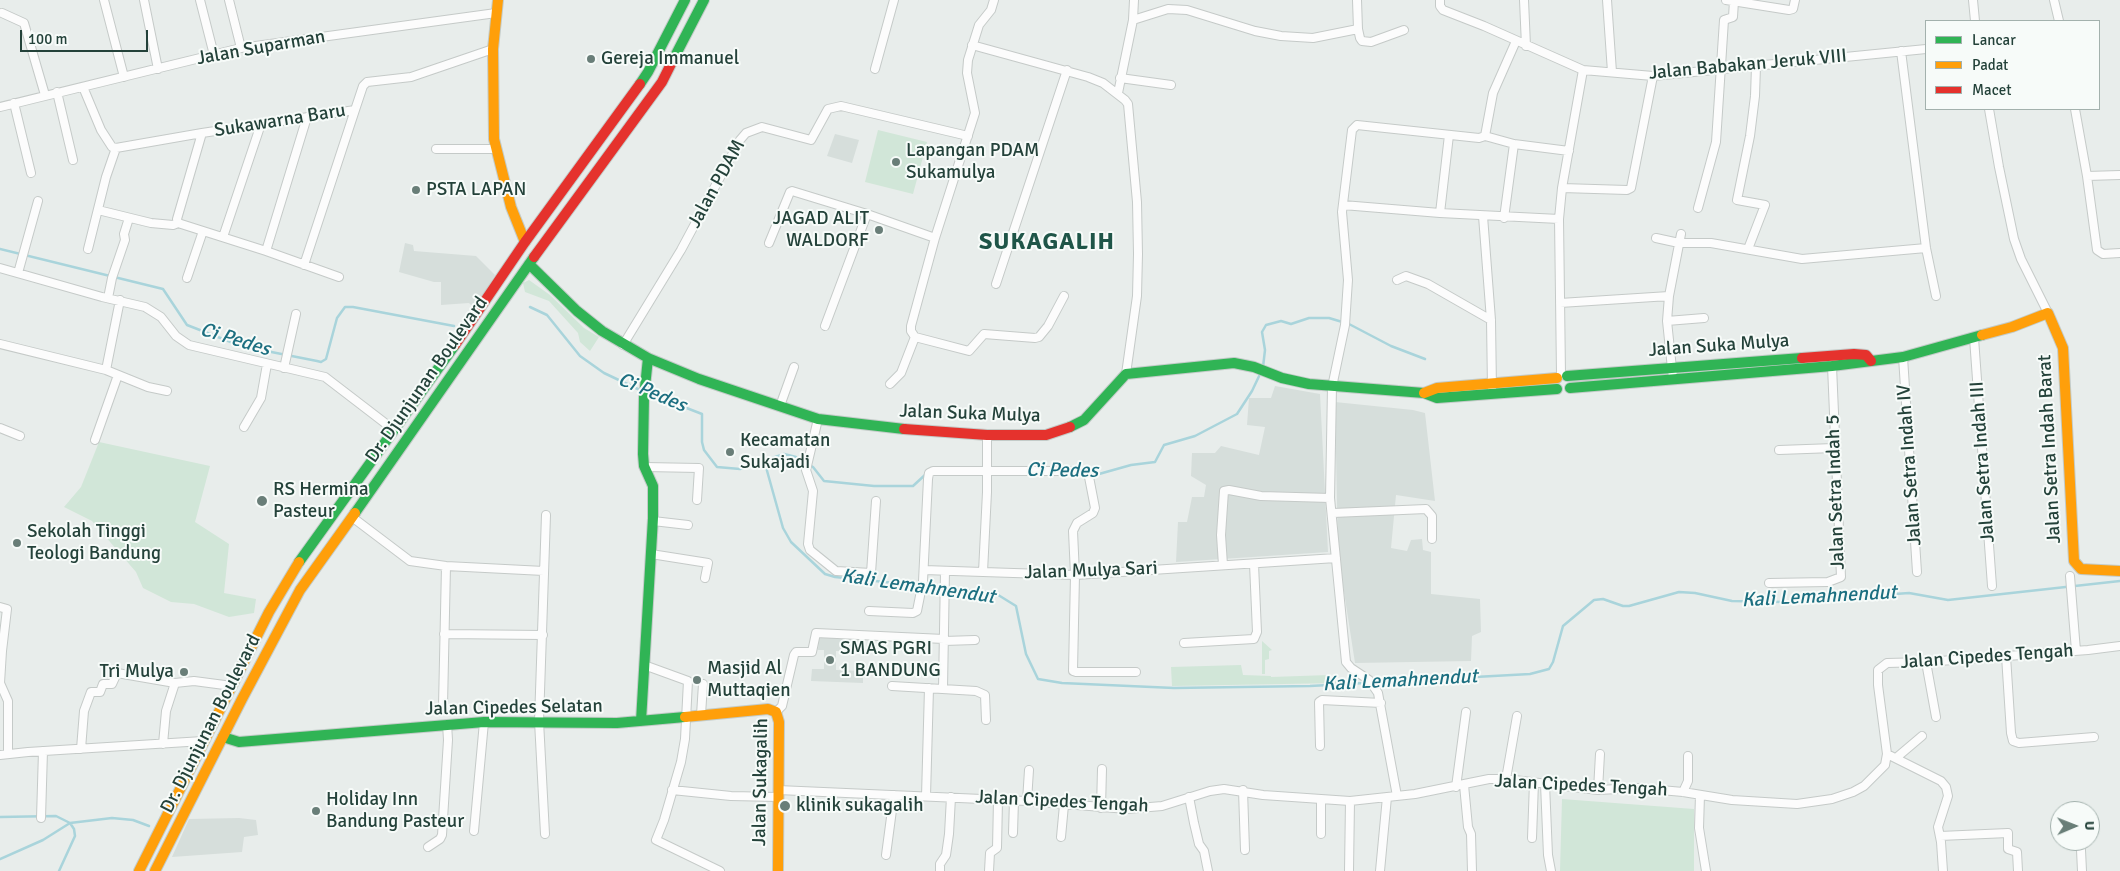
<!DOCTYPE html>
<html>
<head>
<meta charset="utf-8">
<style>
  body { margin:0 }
  #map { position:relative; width:2120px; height:871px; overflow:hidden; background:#e8edeb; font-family:Signika,sans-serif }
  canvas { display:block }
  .legend { position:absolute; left:1925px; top:20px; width:175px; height:90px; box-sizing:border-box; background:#f7fbf9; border:1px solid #a3b1ad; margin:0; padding:6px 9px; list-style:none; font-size:15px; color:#24423a }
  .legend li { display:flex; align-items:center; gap:10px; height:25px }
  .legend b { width:25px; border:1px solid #a3b1ad }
  .north { position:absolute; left:2050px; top:801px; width:50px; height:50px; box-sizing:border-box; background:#f7fbf9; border:1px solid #a3b1ad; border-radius:50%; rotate:89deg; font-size:14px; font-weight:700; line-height:20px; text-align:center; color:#24423a }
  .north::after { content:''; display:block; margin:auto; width:18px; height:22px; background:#697e78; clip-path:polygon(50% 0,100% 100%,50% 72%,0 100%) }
  .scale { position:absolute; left:20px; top:30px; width:128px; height:22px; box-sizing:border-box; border:2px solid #24423a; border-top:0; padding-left:6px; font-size:15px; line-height:18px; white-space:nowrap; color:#24423a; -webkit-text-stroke:4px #f7fbf9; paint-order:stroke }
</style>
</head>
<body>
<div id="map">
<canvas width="2120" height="871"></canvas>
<ul class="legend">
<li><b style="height:6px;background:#30b455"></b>Lancar</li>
<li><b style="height:6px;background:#ff9f0a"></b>Padat</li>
<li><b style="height:6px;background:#e5322d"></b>Macet</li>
</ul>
<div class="north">U</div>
<div class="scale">100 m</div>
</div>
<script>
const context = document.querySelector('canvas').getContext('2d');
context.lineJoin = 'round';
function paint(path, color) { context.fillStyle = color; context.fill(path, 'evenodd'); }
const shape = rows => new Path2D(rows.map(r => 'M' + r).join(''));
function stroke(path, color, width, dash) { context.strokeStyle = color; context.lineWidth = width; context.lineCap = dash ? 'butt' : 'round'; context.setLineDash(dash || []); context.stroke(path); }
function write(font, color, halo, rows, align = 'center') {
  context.font = font + ' Signika,sans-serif'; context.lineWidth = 4; context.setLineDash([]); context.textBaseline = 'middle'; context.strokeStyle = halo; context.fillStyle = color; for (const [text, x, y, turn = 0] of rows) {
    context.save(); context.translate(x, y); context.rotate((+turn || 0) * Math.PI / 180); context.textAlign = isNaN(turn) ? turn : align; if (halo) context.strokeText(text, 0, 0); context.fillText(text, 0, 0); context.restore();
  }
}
const built = shape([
  [835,134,859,140,852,163,827,156],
  [405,243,413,245,414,251,476,256,495,275,475,309,469,303,441,305,441,282,434,282,399,272],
  [1275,386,1320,394,1328,552,1176,562,1178,522,1187,522,1192,497,1204,497,1206,485,1191,476,1192,453,1215,453,1221,446,1259,455,1265,427,1247,425,1249,398,1271,398],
  [1335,402,1413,410,1425,413,1435,501,1396,495,1391,548,1407,551,1411,540,1422,539,1423,550,1431,552,1431,594,1480,599,1481,632,1472,636,1471,661,1355,663,1338,553],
  [819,636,865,638,864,652,836,651,836,670,863,671,863,683,811,681,812,669,824,669,824,650,818,650],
  [239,818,256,820,258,835,244,837,242,852,172,857,189,819]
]);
const green = shape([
  [878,130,927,142,913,194,865,182],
  [529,280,550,295,584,328,599,337,590,351,580,342,578,333,549,301,525,292,523,283],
  [99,442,210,466,195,522,229,544,224,593,256,599,254,613,229,617,194,604,171,602,143,588,136,572,92,521,64,507,81,487],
  [1262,641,1272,650,1269,651,1269,659,1265,660,1265,674,1262,674],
  [1241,665,1243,675,1271,676,1271,677,1329,675,1340,683,1172,686,1171,667],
  [1562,799,1694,809,1694,871,1560,871]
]);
const stream = shape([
  [0,249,163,289,187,325,241,346,317,361,321,362,326,359,337,318,345,307,353,307,454,326],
  [530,307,547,315,580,356,604,373,642,391],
  [1263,367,1265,350,1262,332,1266,325,1281,321,1291,324,1309,318,1329,318,1349,324,1391,346,1425,359],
  [648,393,702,414,702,442,704,450,717,467,740,469,784,454,796,457,813,467,824,481,874,486,913,486,926,474],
  [764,460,783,528,791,542,825,574,835,577,995,593,1016,606,1026,654,1038,679,1062,683,1174,688,1310,686,1530,674,1549,669,1553,662,1563,626,1594,600,1603,599,1623,606,1629,606,1679,592,1695,593,1732,601,1784,602,1909,593,1948,600,2120,581],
  [1089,472,1099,474,1131,465,1155,462,1164,445,1195,436,1237,414,1252,391,1261,372],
  [0,817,56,816,70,823,74,829,75,836,59,871],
  [0,859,43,840,70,823,112,818,133,820,149,826]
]);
const street = shape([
  [104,0,124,77],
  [144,0,158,69],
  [200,0,214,55],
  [229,0,241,48],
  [994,0,991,10,979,25,968,60,967,73,975,113,935,238,911,326,911,331,915,337,919,338,969,351,984,334,1035,338,1039,337,1048,326,1064,296],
  [1440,0,1440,6,1443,10,1484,26,1583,70,1653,76,1926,49],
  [1524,0,1526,46],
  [1607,0,1612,72],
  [1726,0,1789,10,1793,9,1795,0],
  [1973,0,1975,21],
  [2054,0,2059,21],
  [2,13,24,23,45,95],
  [1133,20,1168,9,1187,10,1255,31,1281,36,1313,38,1358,29,1357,0],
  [1358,29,1360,38,1362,41,1371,42,1404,30],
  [972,45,1088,77,1103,83,1125,100,1128,104,1137,202,1138,254,1137,296,1126,374],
  [1901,51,1926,248,1936,296],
  [875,69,894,0],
  [1120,78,1171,85],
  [83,87,101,130,112,147,116,148,202,133,355,110,363,86,367,82,411,77,493,49],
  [57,92,73,160],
  [1118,93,1133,20,1134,0],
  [14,103,31,173],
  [0,107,241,48,496,13],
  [1989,109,1999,167,2014,239,2021,259,2048,313],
  [2075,109,2087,176,2097,250,2103,254,2120,253],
  [1449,135,1440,213,1559,219],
  [1485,136,1514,144,1569,151],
  [436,149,496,149],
  [2087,176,2120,175],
  [1562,188,1627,190,1631,188,1653,76],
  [1343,205,1440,213],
  [1698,208,1716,142,1724,20,1733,17,1734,1],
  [98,210,151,223,173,225,178,223],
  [1483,216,1491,320,1492,389],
  [1504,218,1514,144],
  [178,223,266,251,339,277],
  [178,223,177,219,202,133],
  [223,237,261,124],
  [1656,238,1679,243,1711,243,1802,259,1926,248],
  [769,243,790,192,792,191,867,214,935,238],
  [88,249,106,177,116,148],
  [1748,249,1765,205,1737,200,1750,136,1755,96,1756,66],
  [266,251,307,117],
  [304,265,355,110],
  [0,268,102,297,145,307,161,317,176,336,189,345,325,377,394,430],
  [18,273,38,201],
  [187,278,203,231],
  [1397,280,1406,276,1428,284,1491,320],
  [996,284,1067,70],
  [108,298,112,278,125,240,124,234,129,218],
  [1560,303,1669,296],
  [1667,321,1704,318],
  [825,326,867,214],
  [1974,338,1992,586],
  [0,344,106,370,148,387,167,391],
  [623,345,681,250,740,140,746,133,762,127,811,140,828,109,841,106,968,136],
  [1903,357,1917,572],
  [284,368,296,314],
  [106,370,120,300],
  [1561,375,1559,219,1562,188,1583,70],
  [1673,378,1667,321,1669,296,1681,234],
  [890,384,901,373,915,337],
  [780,406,794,367],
  [818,419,806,470,813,491,808,544,810,550,836,571,871,573,876,501],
  [244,427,261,398,267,364],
  [0,428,20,436],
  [987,435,987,492,983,572,1075,575,1336,558],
  [95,440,118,375],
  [1779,450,1834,448],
  [645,467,699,468,697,500],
  [1333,513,1426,509,1432,516,1432,539],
  [352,517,410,561,446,566,544,571],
  [653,521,688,525],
  [651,554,708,563,705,578],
  [1223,565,1221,535,1224,491,1229,490,1261,496,1330,498],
  [924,570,983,572],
  [2070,576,2076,651],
  [1769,583,1828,582,1841,577,1832,366],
  [0,607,7,609,2,651,0,683,8,701,8,754],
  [869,611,913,613,917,611,923,581,928,479,929,473,933,471,1082,471,1087,473,1089,477,1095,508,1093,513,1077,523,1073,531,1075,575,1073,671,1076,672,1136,672],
  [444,634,543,635],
  [944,641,975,640],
  [1184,643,1254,639,1257,632,1254,564],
  [2006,656,2011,733,2013,741,2019,743,2094,737],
  [1926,662,1936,717],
  [644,665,688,681,685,739,681,762,664,820,656,840,720,871],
  [175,683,194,681,232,686],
  [892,686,976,691,985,695,986,720],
  [943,689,945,571],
  [443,706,446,566],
  [776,712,782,706,794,655,796,652,812,652,816,633,944,639],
  [701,715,703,684],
  [1320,746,1319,702,1322,700,1381,703],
  [81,749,84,711,91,692,100,692,103,684,112,684,117,673,175,683,166,711,163,744],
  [1887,754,1941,781,1946,787,1948,796,1938,827,1941,842,1943,871],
  [0,755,28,752,203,741],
  [1896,758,1922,736],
  [1506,779,1517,716],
  [1545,784,1548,855,1551,871],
  [1464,785,1468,827,1471,834,1472,871],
  [1456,787,1466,712],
  [672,790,731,796,778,797],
  [778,790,1027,801,1127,809,1162,806,1210,791,1224,789,1263,795,1350,801,1415,794,1489,779,1506,779,1598,790,1638,788,1683,792,1732,800,1797,804,1832,799,1853,792,1864,786,1885,765,1887,754,1878,685,1878,670,1887,663,1926,662,2088,650,2120,646],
  [1243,790,1245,850],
  [1598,790,1600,754],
  [1683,792,1688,781,1688,756],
  [1700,795,1699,828,1706,871],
  [926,796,929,688],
  [1397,796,1378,693,1369,680,1351,668,1346,662,1330,498,1332,387,1345,325,1348,280,1342,212,1352,130,1357,125,1479,138,1485,136,1493,93,1516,41],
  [1189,797,1194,823,1199,844,1204,851,1208,871],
  [1321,799,1321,834],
  [1027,801,1029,770],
  [1101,808,1102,769],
  [41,818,43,751],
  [474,831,484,722],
  [1013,833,1014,800],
  [545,834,539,721,546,515],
  [1940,836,2008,833,2008,849,2017,852,2018,871],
  [1061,837,1064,805],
  [1532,838,1534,782],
  [428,847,440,839,442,835,448,740,447,724],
  [2081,850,2082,871],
  [886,855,894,795],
  [940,871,940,864,946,855,949,834,951,797],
  [989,871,990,853,997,848,998,800],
  [1349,871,1350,801],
  [1380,871,1387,797]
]);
const fast = shape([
  [672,62,704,0],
  [640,84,648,72,685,0],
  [529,264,577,311,602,331,648,358,699,379,818,419,904,429],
  [1567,376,1802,358],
  [1570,388,1832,366,1903,357,1982,335],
  [1070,427,1084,420,1126,374,1234,363,1254,367,1282,378,1309,384,1424,393,1437,398,1557,389],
  [355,513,534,257],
  [299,562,455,345],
  [641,721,653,518,653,486,644,466,643,454,644,397,648,358],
  [223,737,239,742,484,722,617,723,685,717]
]);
const slow = shape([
  [498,0,493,49,494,139,511,207,525,242],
  [1982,335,2012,327,2048,313,2063,348,2074,561,2081,569,2120,571],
  [1424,393,1437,388,1557,378],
  [685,717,768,709,776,712,779,722,778,871],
  [139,871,269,612,299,562],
  [155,871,242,699,300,590,355,513]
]);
const jam = shape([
  [534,257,662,82,672,62],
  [455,345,525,242,640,84],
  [1802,358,1854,354,1866,355,1871,361],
  [904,429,987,435,1046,435,1070,427]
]);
const markers = [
  [591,59,5,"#697e78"],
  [896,162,5,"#697e78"],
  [416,190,5,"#697e78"],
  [879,230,5,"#697e78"],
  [730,452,5,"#697e78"],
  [262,501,6,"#697e78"],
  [17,543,5,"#697e78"],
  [830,660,5,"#697e78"],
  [184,672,5,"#697e78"],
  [697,680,5,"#697e78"],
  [785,806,6,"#697e78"],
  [316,811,5,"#697e78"]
];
const streetNames = [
  ["Jalan Suparman",261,48,-10],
  ["Jalan Babakan Jeruk VIII",1748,65,-5],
  ["Sukawarna Baru",280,121,-9],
  ["Jalan PDAM",717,184,-61],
  ["Jalan Suka Mulya",1719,346,-4],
  ["Dr. Djunjunan Boulevard",427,380,-55],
  ["Jalan Suka Mulya",970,414,2],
  ["Jalan Setra Indah Barat",2050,449,-93],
  ["Jalan Setra Indah III",1983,462,-94],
  ["Jalan Setra Indah IV",1910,465,-94],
  ["Jalan Setra Indah 5",1836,492,-92],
  ["Jalan Mulya Sari",1091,571,-2],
  ["Jalan Cipedes Tengah",1987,657,-4],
  ["Jalan Cipedes Selatan",514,708,-1],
  ["Dr. Djunjunan Boulevard",211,724,-63],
  ["Jalan Sukagalih",761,782,-89],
  ["Jalan Cipedes Tengah",1581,786,3],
  ["Jalan Cipedes Tengah",1062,802,3]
];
const poiNames = [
  ["Gereja Immanuel",601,59],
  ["Lapangan PDAM",906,151],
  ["Sukamulya",906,173],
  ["PSTA LAPAN",426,190],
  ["JAGAD ALIT",869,219,"right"],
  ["WALDORF",869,241,"right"],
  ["Kecamatan",740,441],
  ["Sukajadi",740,463],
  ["RS Hermina",273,490],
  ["Pasteur",273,512],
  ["Sekolah Tinggi",27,532],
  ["Teologi Bandung",27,554],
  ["SMAS PGRI",840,649],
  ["1 BANDUNG",840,671],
  ["Masjid Al",707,669],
  ["Muttaqien",707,691],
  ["Tri Mulya",174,672,"right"],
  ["Holiday Inn",326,800],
  ["Bandung Pasteur",326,822],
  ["klinik sukagalih",796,806]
];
const waterNames = [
  ["Ci Pedes",235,340,17],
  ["Ci Pedes",652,393,23],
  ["Ci Pedes",1062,471,1],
  ["Kali Lemahnendut",918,587,8],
  ["Kali Lemahnendut",1819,597,-3],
  ["Kali Lemahnendut",1400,681,-3]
];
const districtNames = [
  ["SUKAGALIH",1047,243]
];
paint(built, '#d6dedb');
paint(green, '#d1e6d8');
stroke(stream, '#a9d4db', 2.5);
stroke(street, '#c5cac8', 10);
stroke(fast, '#c3cbc8', 12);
stroke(slow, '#c3cbc8', 12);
stroke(jam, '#c3cbc8', 12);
stroke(street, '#fcfcfc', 8);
stroke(fast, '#30b455', 10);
stroke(slow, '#ff9f0a', 10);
stroke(jam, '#e5322d', 10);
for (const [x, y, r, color] of markers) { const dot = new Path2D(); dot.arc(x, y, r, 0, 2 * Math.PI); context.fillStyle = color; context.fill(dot); stroke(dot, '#f7fbf9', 2); }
write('19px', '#24423a', '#f7fbf9', streetNames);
write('19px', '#24423a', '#f7fbf9', poiNames, 'left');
write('italic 20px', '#1c6f80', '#f7fbf9', waterNames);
context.letterSpacing = '1px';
write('bold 24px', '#1f5548', '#f7fbf9', districtNames);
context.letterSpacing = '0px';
</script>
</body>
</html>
